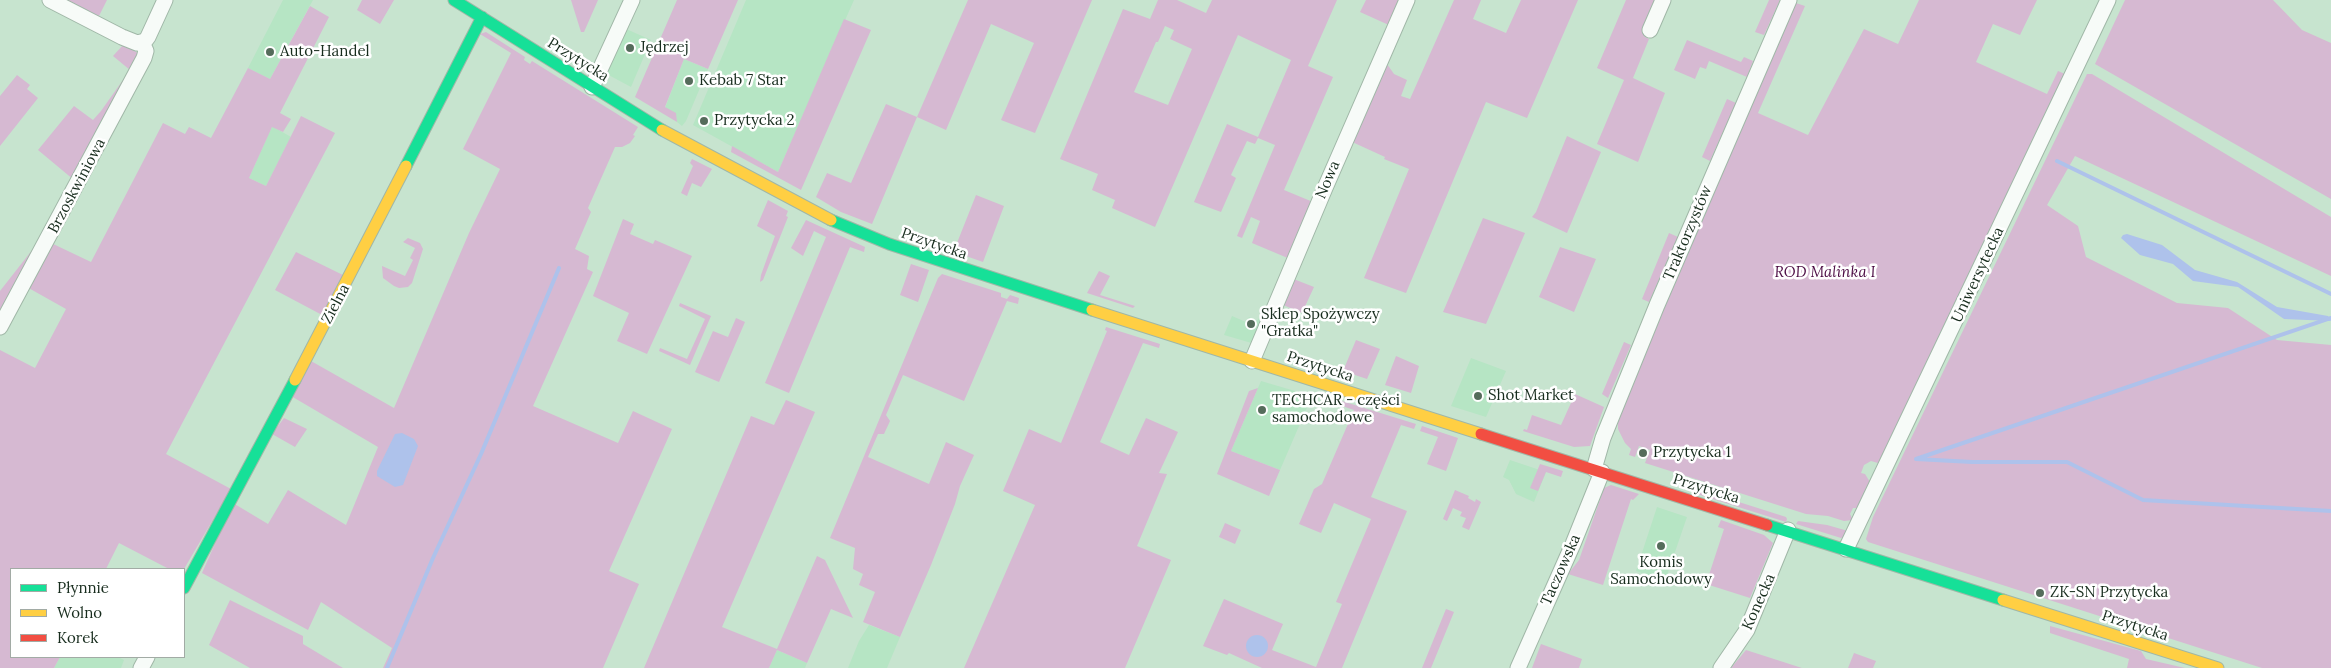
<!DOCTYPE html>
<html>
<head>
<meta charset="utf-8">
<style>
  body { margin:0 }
  #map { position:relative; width:2331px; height:668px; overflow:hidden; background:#c7e4cf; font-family:Lora,serif }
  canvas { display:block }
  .legend { position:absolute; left:10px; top:568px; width:175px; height:90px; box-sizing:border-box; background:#fff; border:1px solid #a2aba5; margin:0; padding:6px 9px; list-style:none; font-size:15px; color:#172c1d }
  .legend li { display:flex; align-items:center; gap:10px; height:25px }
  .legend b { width:25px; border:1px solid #a2aba5 }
</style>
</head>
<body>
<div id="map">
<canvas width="2331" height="668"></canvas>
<ul class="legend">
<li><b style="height:6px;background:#16e098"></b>Płynnie</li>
<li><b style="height:6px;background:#ffcf43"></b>Wolno</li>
<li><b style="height:6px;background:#f24e42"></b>Korek</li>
</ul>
</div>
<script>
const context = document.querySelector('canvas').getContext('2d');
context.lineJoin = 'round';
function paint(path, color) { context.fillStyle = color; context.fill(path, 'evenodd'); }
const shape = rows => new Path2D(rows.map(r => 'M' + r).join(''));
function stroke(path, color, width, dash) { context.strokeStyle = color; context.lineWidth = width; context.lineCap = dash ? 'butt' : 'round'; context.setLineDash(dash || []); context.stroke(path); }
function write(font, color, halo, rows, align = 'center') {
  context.font = font + ' Lora,serif'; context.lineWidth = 5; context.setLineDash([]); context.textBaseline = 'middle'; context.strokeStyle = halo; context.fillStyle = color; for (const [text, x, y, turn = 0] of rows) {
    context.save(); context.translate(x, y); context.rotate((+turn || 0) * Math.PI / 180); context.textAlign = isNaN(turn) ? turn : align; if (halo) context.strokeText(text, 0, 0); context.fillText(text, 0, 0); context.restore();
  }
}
const built = shape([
  [283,0,313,0,270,79,248,68],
  [746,0,854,0,778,172,693,125],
  [624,28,651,40,631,87,603,72],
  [684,59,708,69,686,121,682,126,677,122,675,113,665,108],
  [272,126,291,137,266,186,249,178],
  [1232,316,1246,322,1249,317,1257,321,1259,318,1264,320,1255,344,1224,335],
  [1471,358,1506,371,1486,417,1451,406],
  [1261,381,1312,396,1280,470,1231,451],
  [1510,460,1546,472,1534,502,1516,494,1509,480,1503,477],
  [1657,507,1687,517,1665,581,1636,571],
  [869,625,900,637,887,668,848,668,859,641],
  [777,650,807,663,805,668,769,668],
  [60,657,118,657,124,660,121,668,54,668]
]);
const green = shape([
  [59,0,107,0,98,18],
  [362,0,394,0,380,24,357,10],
  [571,0,598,0,584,32,581,32],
  [677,0,738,0,708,69,684,59,665,107,676,113,677,122,635,97],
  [968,0,1092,0,1035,133,1001,120,1034,43,991,24,946,130,917,117,872,224,841,212,816,197,827,173,851,183,886,104,917,117],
  [1158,0,1177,0,1206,13,1212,0,1337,0,1308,66,1333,77,1284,190,1313,202,1290,259,1252,243,1260,221,1251,217,1242,238,1237,236,1275,145,1258,138,1255,144,1247,141,1231,175,1236,178,1221,212,1194,202,1227,124,1258,137,1291,60,1238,35,1155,227,1112,208,1115,200,1092,190,1098,174,1060,159,1123,9,1150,19],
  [1165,26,1174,30,1170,39,1192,49,1168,105,1134,92,1156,42,1158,42],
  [1366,0,1402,0,1391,26,1360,12],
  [1454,0,1481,0,1473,19,1506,33,1521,0,1578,0,1527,118,1486,102,1406,293,1364,278,1409,169,1384,159,1385,157,1350,141,1387,64,1394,74,1407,80,1401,96,1410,99],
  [1626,0,1659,0,1644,36,1649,39,1633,78,1665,93,1638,162,1597,144,1624,80,1597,68],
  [1769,0,1780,0,1764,35,1755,32],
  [1919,0,2037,0,2020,35,1993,24,1976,62,2047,94,2058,71,2065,74,1880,462,1878,463,1871,461,1864,465,1861,473,1865,474,1870,482,1859,508,1853,508,1850,514,1853,520,1844,521,1828,516,1806,514,1645,463,1650,450,1639,446,1635,457,1629,455,1631,449,1625,443,1618,429,1618,415,1621,404,1796,3,1805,6,1758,113,1808,135,1864,29,1898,44],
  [2125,0,2273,0,2302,30,2331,43,2331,199,2095,64],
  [310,6,329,17,280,113,291,119,283,132,272,127,249,178,266,186,301,116,335,133,166,454,231,489,184,569,169,569,119,543,106,569,11,569,11,657,60,657,54,668,0,668,0,350,35,368,66,309,25,286,49,242,91,262,163,123,185,134,189,127,211,138,248,68,270,79],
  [844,19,871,30,801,190,731,152,732,146,778,172],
  [486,32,525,57,524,60,530,64,532,61,638,127,633,135,635,136,630,143,622,147,615,147,588,208,591,212,575,249,589,256,587,269,593,272,533,406,618,443,633,411,672,429,609,571,639,584,603,668,383,668,392,648,321,602,308,630,202,573,233,503,268,524,288,490,346,525,378,447,291,396,311,361,394,408,469,233,500,169,463,149,511,53,480,34],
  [1687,40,1741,62,1744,57,1753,61,1747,77,1709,61,1706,69,1700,67,1695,79,1674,70],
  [123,45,140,54,74,180,38,150,74,106,93,120,101,111,130,70,113,56],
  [2087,74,2092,74,2331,217,2331,276,2075,156,2047,205,2078,226,2086,257,2177,303,2228,308,2277,340,2331,345,2331,668,2262,668,1868,542,1866,539,1873,517],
  [17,75,30,85,27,89,38,98,0,146,0,96],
  [1727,99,1736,103,1710,161,1702,157],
  [1567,136,1601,152,1567,233,1532,217,1536,212],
  [692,159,712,169,701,187,692,183,687,196,681,193,693,166,690,163],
  [976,195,1004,206,983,262,946,249,947,246,955,248],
  [768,200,788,211,786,216,788,217,763,280,760,282,761,275,775,236,757,226],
  [1483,218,1525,233,1486,324,1443,312],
  [623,219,634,224,630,234,653,244,655,240,662,243,692,256,647,354,617,341,629,313,593,296],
  [806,220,865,247,864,252,850,247,789,393,765,383,826,237,814,231,803,256,791,248],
  [47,231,0,316,0,291],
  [1669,233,1678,237,1649,302,1642,299],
  [408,238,420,243,423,249,412,283,408,287,399,288,394,286,383,278,382,266,405,276,413,260,410,258,415,248,403,242],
  [1560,247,1596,259,1574,312,1539,297],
  [296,252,345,276,324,316,275,290],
  [911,264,929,270,918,302,900,295],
  [1099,271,1110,276,1100,295,1135,306,1133,308,1087,293],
  [942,274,1001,293,1001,297,1007,299,1010,295,1019,298,1018,304,1007,301,964,401,903,375,886,415,890,421,884,434,878,434,868,457,929,484,946,442,974,455,960,486,955,504,931,565,900,637,863,622,875,592,859,585,863,574,853,569,855,548,830,538,938,278],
  [1291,278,1314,287,1302,313,1281,304],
  [680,303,711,316,690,365,659,351,660,348,687,359,705,319,679,306],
  [736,318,745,322,719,382,695,372,713,331,728,337],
  [1106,327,1160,344,1159,348,1143,343,1100,442,1129,455,1146,418,1178,432,1159,473,1167,474,1137,546,1171,560,1125,668,964,668,1035,505,1003,491,1029,429,1061,443,1107,331,1105,330],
  [1356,340,1380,349,1367,379,1343,371],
  [1624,342,1631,345,1608,398,1602,394],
  [1396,356,1419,366,1411,393,1385,385],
  [1258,388,1231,451,1280,470,1269,496,1217,474,1249,391],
  [1575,394,1604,407,1590,446,1574,447,1523,431,1524,429,1527,430,1532,415,1561,425],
  [1332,398,1416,424,1414,429,1401,425,1371,497,1407,511,1342,668,1262,668,1229,653,1227,655,1203,646,1224,599,1283,624,1272,650,1316,667,1342,604,1336,602,1371,519,1334,503,1321,533,1299,524,1314,489,1322,484,1354,410,1330,402],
  [786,400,815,412,722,627,777,649,817,556,825,560,853,618,831,609,807,663,777,650,769,668,644,668,751,416,774,425],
  [284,418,307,429,295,447,272,434],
  [1422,426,1458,438,1446,471,1427,464,1438,437,1420,431],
  [1540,464,1563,471,1561,477,1546,472,1538,491,1530,488],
  [1611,485,1639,494,1633,500,1631,499,1603,585,1568,574,1579,560,1604,488],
  [1698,489,1786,517,1787,519,1786,522,1697,494],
  [1455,490,1469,496,1468,498,1475,502,1476,499,1481,502,1469,530,1462,527,1466,518,1460,516,1462,512,1453,508,1447,521,1443,519],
  [1721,520,1764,535,1773,543,1750,598,1706,584,1724,529,1718,527],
  [1798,521,1827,525,1848,531,1844,537,1841,538,1796,524],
  [1225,523,1241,530,1235,544,1219,537],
  [230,600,303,636,303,644,343,668,250,668,209,645],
  [1446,609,1454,612,1431,668,1422,668],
  [2050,626,2141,651,2146,659,2185,668,2127,668,2129,659,2050,633],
  [1541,644,1582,659,1579,668,1532,668],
  [1746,650,1802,668,1731,668],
  [1854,653,1876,661,1873,668,1848,668]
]);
const water = shape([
  [2127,234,2162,245,2195,270,2237,282,2277,307,2328,316,2331,321,2284,319,2238,287,2193,281,2173,264,2140,255,2121,238,2123,235],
  [402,433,414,439,418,446,403,485,395,487,377,476,377,471,395,434],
  '1246 646a11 11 0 1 1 22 0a11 11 0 1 1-22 0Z'
]);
const stream = shape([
  [2057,161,2331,294],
  [2331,318,1916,459,1972,462,2067,462,2143,500,2331,511],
  [387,668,433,558,481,454,559,268]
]);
const street = shape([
  [50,0,122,37,137,43,145,41,148,37,165,0],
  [1650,30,1663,0],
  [592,87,632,0],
  [0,327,144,58,146,51,142,42],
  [1252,361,1325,188,1407,0],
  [1594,469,1603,438,1657,305,1789,0],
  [1846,549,2108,0],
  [141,668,147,657],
  [1518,668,1573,544,1602,472],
  [1721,668,1747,630,1788,530]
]);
const fast = shape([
  [454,0,662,130],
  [406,166,482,17],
  [831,220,889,244,1092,310],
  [1767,525,2003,600],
  [184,588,295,380]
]);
const slow = shape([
  [662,130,831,220],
  [1092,310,1481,434],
  [295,380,406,166],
  [2003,600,2218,668]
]);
const jam = shape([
  [1481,434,1767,525]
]);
const markers = [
  [630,48,5,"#556c5b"],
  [270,52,5,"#556c5b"],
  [689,81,5,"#556c5b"],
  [704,121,5,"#556c5b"],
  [1251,324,5,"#556c5b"],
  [1478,396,5,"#556c5b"],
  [1262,410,5,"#556c5b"],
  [1643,453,5,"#556c5b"],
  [1661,546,5,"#556c5b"],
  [2040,593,5,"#556c5b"]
];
const poiNames = [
  ["Jędrzej",640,48],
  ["Auto-Handel",280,52],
  ["Kebab 7 Star",699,81],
  ["Przytycka 2",714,121],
  ["Sklep Spożywczy",1261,315],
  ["\"Gratka\"",1261,332],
  ["Shot Market",1488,396],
  ["TECHCAR - części",1272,401],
  ["samochodowe",1272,418],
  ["Przytycka 1",1653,453],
  ["Komis",1661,563,"center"],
  ["Samochodowy",1661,580,"center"],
  ["ZK-SN Przytycka",2050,593]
];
const streetNames = [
  ["Przytycka",578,60,32],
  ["Nowa",1328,180,-67],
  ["Brzoskwiniowa",77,186,-62],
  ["Traktorzystów",1688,233,-67],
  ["Przytycka",934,244,19],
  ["Uniwersytecka",1978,275,-65],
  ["Zielna",336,304,-62],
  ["Przytycka",1320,367,18],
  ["Przytycka",1706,489,17],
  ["Taczowska",1561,570,-66],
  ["Konecka",1759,602,-66],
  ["Przytycka",2135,626,18]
];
const parkNames = [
  ["ROD Malinka I",1825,273]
];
paint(built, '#b6e5c4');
paint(green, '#d6b9d2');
paint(water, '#aec2eb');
stroke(stream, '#aec2eb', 4);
stroke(street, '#a0b7a7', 17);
stroke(fast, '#a0b7a7', 13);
stroke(slow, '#a0b7a7', 13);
stroke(jam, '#a0b7a7', 13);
stroke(street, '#f7fbf8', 15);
stroke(fast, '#16e098', 11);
stroke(slow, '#ffcf43', 11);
stroke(jam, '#f24e42', 11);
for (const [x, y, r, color] of markers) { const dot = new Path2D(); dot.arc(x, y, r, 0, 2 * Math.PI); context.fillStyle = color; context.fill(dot); stroke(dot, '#fff', 2); }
write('15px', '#172c1d', '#fff', poiNames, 'left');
write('15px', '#172c1d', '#fff', streetNames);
write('italic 15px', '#4c0c44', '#fff', parkNames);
</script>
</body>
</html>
